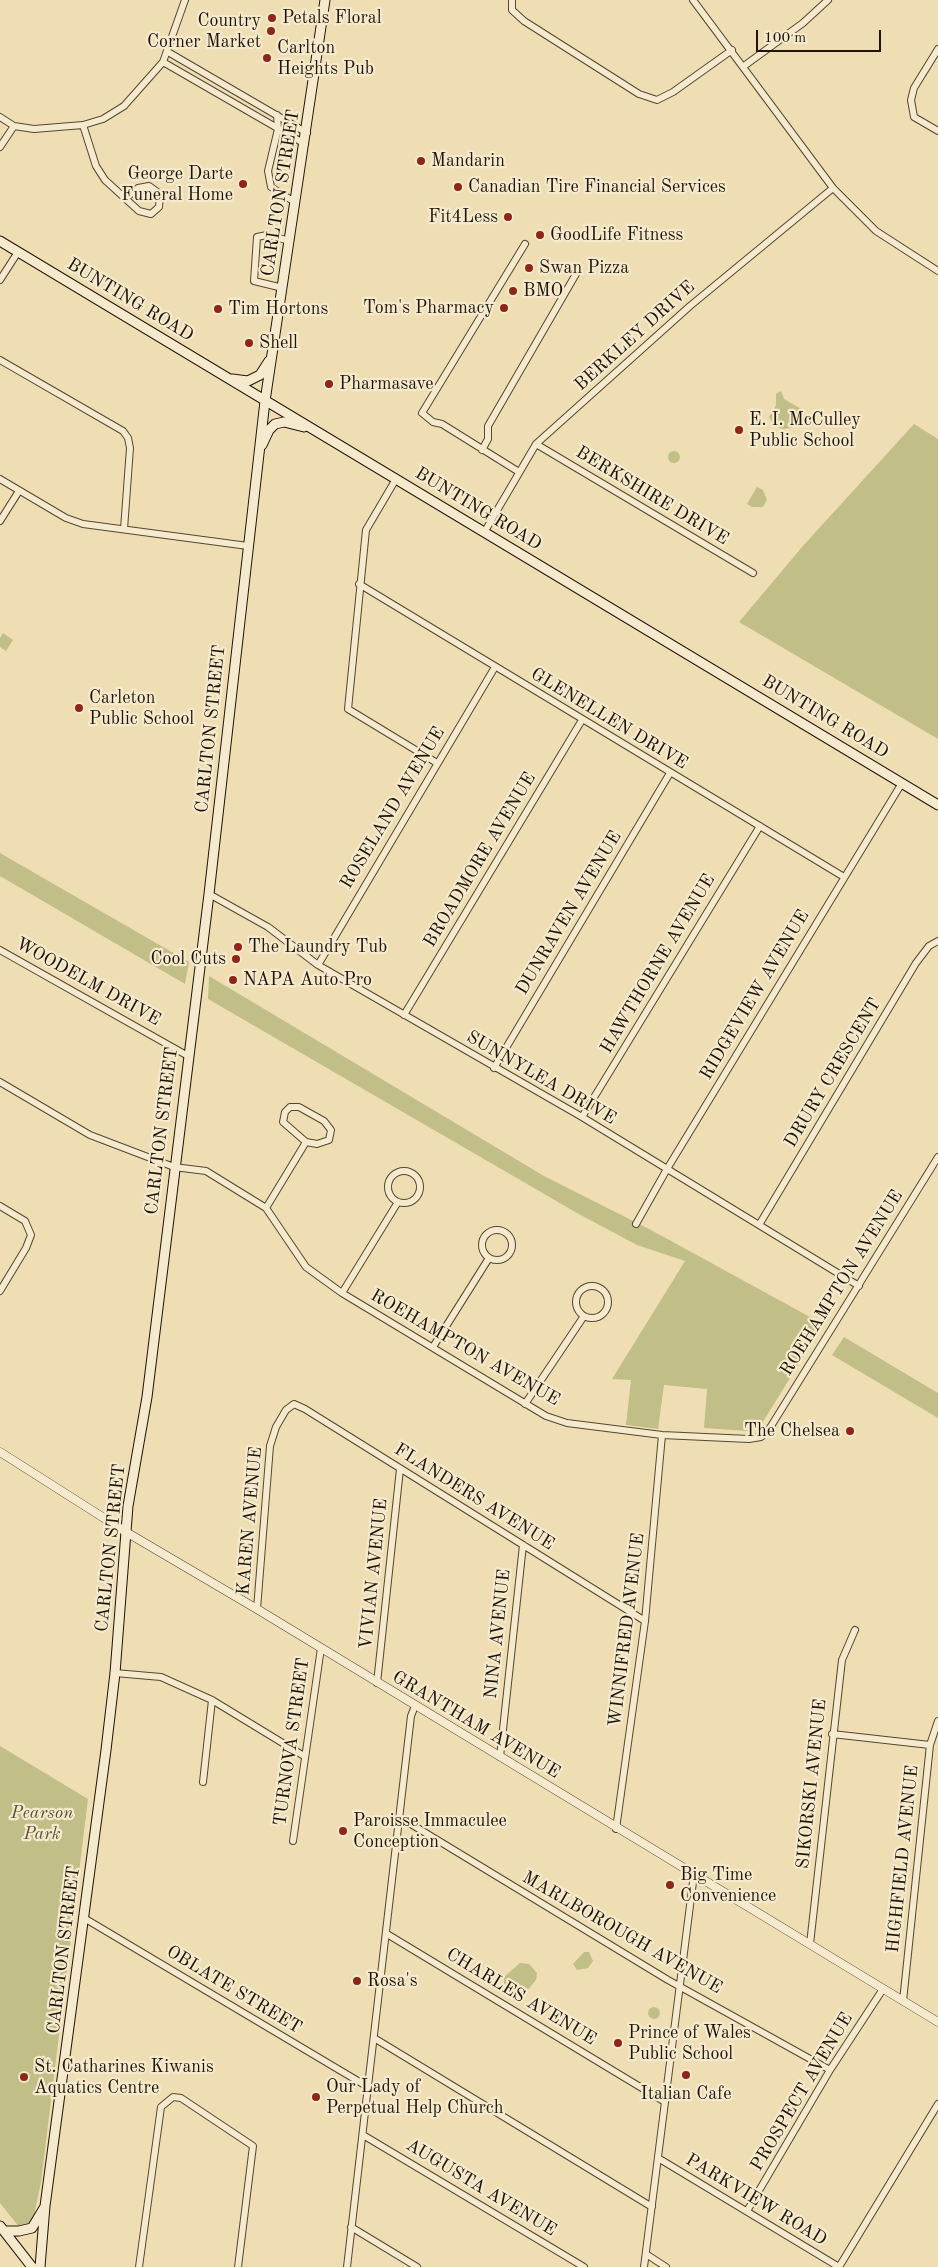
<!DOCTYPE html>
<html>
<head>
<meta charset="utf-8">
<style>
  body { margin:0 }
  #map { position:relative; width:938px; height:2267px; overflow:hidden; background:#efdeb3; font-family:"Old Standard TT",serif }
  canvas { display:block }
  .scale { position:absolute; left:756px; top:30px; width:125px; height:22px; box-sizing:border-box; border:2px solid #201505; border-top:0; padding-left:6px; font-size:15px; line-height:18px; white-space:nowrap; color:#201505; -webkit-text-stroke:4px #f5eace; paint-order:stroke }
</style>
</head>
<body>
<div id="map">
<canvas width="938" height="2267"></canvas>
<div class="scale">100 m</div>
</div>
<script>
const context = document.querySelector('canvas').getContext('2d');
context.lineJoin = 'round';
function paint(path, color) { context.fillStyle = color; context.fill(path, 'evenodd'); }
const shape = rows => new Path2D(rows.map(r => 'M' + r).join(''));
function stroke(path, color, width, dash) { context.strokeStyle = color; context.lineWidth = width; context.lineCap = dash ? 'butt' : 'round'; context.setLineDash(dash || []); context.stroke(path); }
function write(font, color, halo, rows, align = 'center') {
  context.font = font + ' "Old Standard TT",serif'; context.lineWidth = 4.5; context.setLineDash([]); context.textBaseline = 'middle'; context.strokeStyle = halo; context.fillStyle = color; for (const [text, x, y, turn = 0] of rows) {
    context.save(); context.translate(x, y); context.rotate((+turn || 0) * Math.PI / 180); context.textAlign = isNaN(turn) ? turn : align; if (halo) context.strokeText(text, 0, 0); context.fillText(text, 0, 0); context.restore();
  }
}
const green = shape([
  [781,391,784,399,803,410,800,421,791,428,782,429,775,426,769,417,776,405,776,394],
  [914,424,938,439,938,739,739,622,802,547],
  '668 457a6 6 0 1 1 12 0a6 6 0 1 1-12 0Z',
  [757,487,763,490,767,500,763,507,752,507,747,504],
  [3,633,13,640,6,651,0,647,0,638],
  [0,853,189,962,185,984,0,876],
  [209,976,544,1176,651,1230,821,1323,813,1341,761,1425,748,1431,704,1428,707,1389,664,1385,658,1429,626,1425,631,1380,612,1379,685,1261,637,1245,577,1213,208,999],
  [844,1337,938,1393,938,1418,832,1355],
  [820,1424,829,1432,826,1438,820,1437],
  [0,1746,88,1799,41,2182,32,2225,20,2228,0,2203],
  [584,1952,589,1952,593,1961,588,1968,577,1970,573,1964],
  [520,1963,529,1964,537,1973,536,1980,527,1991,517,1983,504,1984,504,1977],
  '648 2013a6 6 0 1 1 12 0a6 6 0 1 1-12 0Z'
]);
const minor = shape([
  [512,0,512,10,524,21,639,94,657,100,673,92,732,50],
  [693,0,833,188,876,231,938,271],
  [938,49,914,88,911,100,914,117,938,131],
  [168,52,307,133],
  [163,62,305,144],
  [744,66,803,23,828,0],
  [277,115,278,129,268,171,271,187,296,203],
  [0,117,14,126,34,129,83,125,103,119,124,106,163,62,185,0],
  [83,125,96,166,105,180,139,211,151,214,159,207,160,194,149,186,138,188,126,198],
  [0,147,14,126],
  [0,280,18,252],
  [283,288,254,281,257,237,267,235,290,241],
  [0,360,123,431,128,438,130,448,124,529],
  [536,444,753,573],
  [482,450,488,439,488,426,576,274],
  [519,472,442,424,433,422,422,413,525,244],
  [0,479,66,518,83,524,248,546],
  [396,479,366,530,348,709,437,763],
  [0,521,19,491],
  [485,531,536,444,690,306,833,188],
  [359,584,844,877],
  [209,894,268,927,318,965,582,1117,859,1286],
  [0,950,188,1056],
  [318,965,495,667],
  [404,1015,582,720],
  [494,1068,670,773],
  [0,1082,90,1135,174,1167,206,1171,266,1208,306,1267,342,1293,546,1416,567,1423,662,1435,749,1439,761,1437,768,1431,938,1157],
  [582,1117,760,826],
  '388 1187a16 16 0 1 1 32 0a16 16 0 1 1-32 0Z',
  [0,1206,25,1221,31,1235,26,1248,0,1291],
  [266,1208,306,1142,317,1144,329,1140,331,1130,324,1121,299,1107,290,1107,285,1112,283,1122,306,1142],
  [636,1224,667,1169,902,783],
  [759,1225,916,963,929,946,938,941],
  '482 1245a15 15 0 1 1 30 0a15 15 0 1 1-30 0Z',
  '576 1302a16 16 0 1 1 32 0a16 16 0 1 1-32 0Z',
  [342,1293,398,1202],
  [433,1347,489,1258],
  [525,1404,584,1316],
  [257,1609,270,1446,276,1427,286,1410,294,1404,305,1409,645,1621],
  [115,1673,161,1677,212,1700,304,1756],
  [377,1683,400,1469],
  [832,1734,930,1745],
  [500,1757,523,1545],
  [203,1782,212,1700],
  [401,1818,668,1980,830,2070],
  [616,1829,645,1621,662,1435],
  [293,1841,321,1648],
  [84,1918,368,2087],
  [387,1934,665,2102],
  [810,1944,842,1660,855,1630],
  [903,2001,930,1745,938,1721],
  [374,2038,652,2207],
  [363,2135,584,2267],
  [658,2158,839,2267],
  [747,2211,830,2070,883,1989],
  [351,2227,417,2267],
  [646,2254,666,2267],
  [139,2267,161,2107,173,2097,181,2098,253,2146,238,2267],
  [347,2267,411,1716,415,1706],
  [644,2267,694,1874],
  [839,2267,938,2104]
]);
const tertiary = shape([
  [0,1452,126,1532,257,1609,938,2022]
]);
const secondary = shape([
  [0,241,938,805],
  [232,379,248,381,260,375,269,361],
  [262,445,269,430,275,424,284,422,304,427],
  [0,2226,32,2267],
  [4,2231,19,2231,32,2228,44,2208],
  [40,2267,45,2206,106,1750,115,1673,128,1506,147,1397,209,894,265,401,325,0]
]);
const markers = [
  [272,18,5,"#8f2418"],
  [271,31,5,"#8f2418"],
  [267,58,5,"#8f2418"],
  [421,161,5,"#8f2418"],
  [243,184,5,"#8f2418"],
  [458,187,5,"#8f2418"],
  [508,217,5,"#8f2418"],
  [540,235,5,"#8f2418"],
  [529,268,5,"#8f2418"],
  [513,291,5,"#8f2418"],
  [504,308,5,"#8f2418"],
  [218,309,5,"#8f2418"],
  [249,343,5,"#8f2418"],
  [329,384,5,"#8f2418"],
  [739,430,5,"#8f2418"],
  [79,708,5,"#8f2418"],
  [238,947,5,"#8f2418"],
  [236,959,5,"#8f2418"],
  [233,980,5,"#8f2418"],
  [850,1431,5,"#8f2418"],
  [343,1831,5,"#8f2418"],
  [670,1885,5,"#8f2418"],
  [357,1981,5,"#8f2418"],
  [618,2043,5,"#8f2418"],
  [686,2075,5,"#8f2418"],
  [24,2077,5,"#8f2418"],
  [316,2097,5,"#8f2418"]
];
const poiNames = [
  ["Petals Floral",282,18],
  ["Country",261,21,"right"],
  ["Corner Market",261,42,"right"],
  ["Carlton",277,48],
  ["Heights Pub",277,69],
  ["Mandarin",431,161],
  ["George Darte",233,174,"right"],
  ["Funeral Home",233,195,"right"],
  ["Canadian Tire Financial Services",468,187],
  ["Fit4Less",498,217,"right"],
  ["GoodLife Fitness",550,235],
  ["Swan Pizza",539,268],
  ["BMO",523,291],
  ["Tom's Pharmacy",494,308,"right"],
  ["Tim Hortons",228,309],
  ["Shell",259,343],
  ["Pharmasave",339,384],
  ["E. I. McCulley",749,420],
  ["Public School",749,441],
  ["Carleton",89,698],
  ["Public School",89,719],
  ["The Laundry Tub",248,947],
  ["Cool Cuts",226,959,"right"],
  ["NAPA Auto Pro",243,980],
  ["The Chelsea",840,1431,"right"],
  ["Paroisse Immaculee",353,1821],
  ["Conception",353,1842],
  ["Big Time",680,1875],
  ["Convenience",680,1896],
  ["Rosa's",367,1981],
  ["Prince of Wales",628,2033],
  ["Public School",628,2054],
  ["St. Catharines Kiwanis",34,2067],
  ["Aquatics Centre",34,2088],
  ["Our Lady of",326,2087],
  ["Perpetual Help Church",326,2108],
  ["Italian Cafe",686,2094,"center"]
];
const streetNames = [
  ["CARLTON STREET",281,193,-81],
  ["BUNTING ROAD",130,300,31],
  ["BERKLEY DRIVE",635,336,-42],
  ["BERKSHIRE DRIVE",652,496,31],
  ["BUNTING ROAD",478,509,31],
  ["BUNTING ROAD",825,717,31],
  ["GLENELLEN DRIVE",609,719,31],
  ["CARLTON STREET",211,729,-84],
  ["ROSELAND AVENUE",393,808,-59],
  ["BROADMORE AVENUE",480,860,-59],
  ["DUNRAVEN AVENUE",569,913,-59],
  ["HAWTHORNE AVENUE",658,964,-59],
  ["WOODELM DRIVE",88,982,29],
  ["RIDGEVIEW AVENUE",755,995,-59],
  ["DRURY CRESCENT",833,1073,-59],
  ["SUNNYLEA DRIVE",541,1078,30],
  ["CARLTON STREET",162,1131,-83],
  ["ROEHAMPTON AVENUE",842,1283,-58],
  ["ROEHAMPTON AVENUE",465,1348,30],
  ["FLANDERS AVENUE",474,1497,32],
  ["KAREN AVENUE",250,1521,-85],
  ["CARLTON STREET",111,1548,-84],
  ["VIVIAN AVENUE",374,1574,-84],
  ["WINNIFRED AVENUE",627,1630,-83],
  ["NINA AVENUE",498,1634,-84],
  ["GRANTHAM AVENUE",476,1725,31],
  ["TURNOVA STREET",292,1742,-82],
  ["SIKORSKI AVENUE",812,1784,-84],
  ["HIGHFIELD AVENUE",903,1859,-84],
  ["MARLBOROUGH AVENUE",622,1933,30],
  ["CARLTON STREET",64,1950,-83],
  ["OBLATE STREET",234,1990,31],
  ["CHARLES AVENUE",521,1997,31],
  ["PROSPECT AVENUE",802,2092,-59],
  ["AUGUSTA AVENUE",481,2188,31],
  ["PARKVIEW ROAD",756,2200,31]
];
const parkNames = [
  ["Pearson",42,1813],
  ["Park",42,1834]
];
paint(green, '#c1bf87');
stroke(minor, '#544730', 8);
stroke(tertiary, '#544730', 9);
stroke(secondary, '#201505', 11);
stroke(minor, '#f5eace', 6);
stroke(tertiary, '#f5eace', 8);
stroke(secondary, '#f5eace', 9);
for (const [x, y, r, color] of markers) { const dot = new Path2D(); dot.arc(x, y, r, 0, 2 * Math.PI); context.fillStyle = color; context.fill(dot); stroke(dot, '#f5eace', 2); }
write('18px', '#201505', '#f5eace', poiNames, 'left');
write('18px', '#201505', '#f5eace', streetNames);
write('italic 18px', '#585032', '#f5eace', parkNames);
</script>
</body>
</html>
